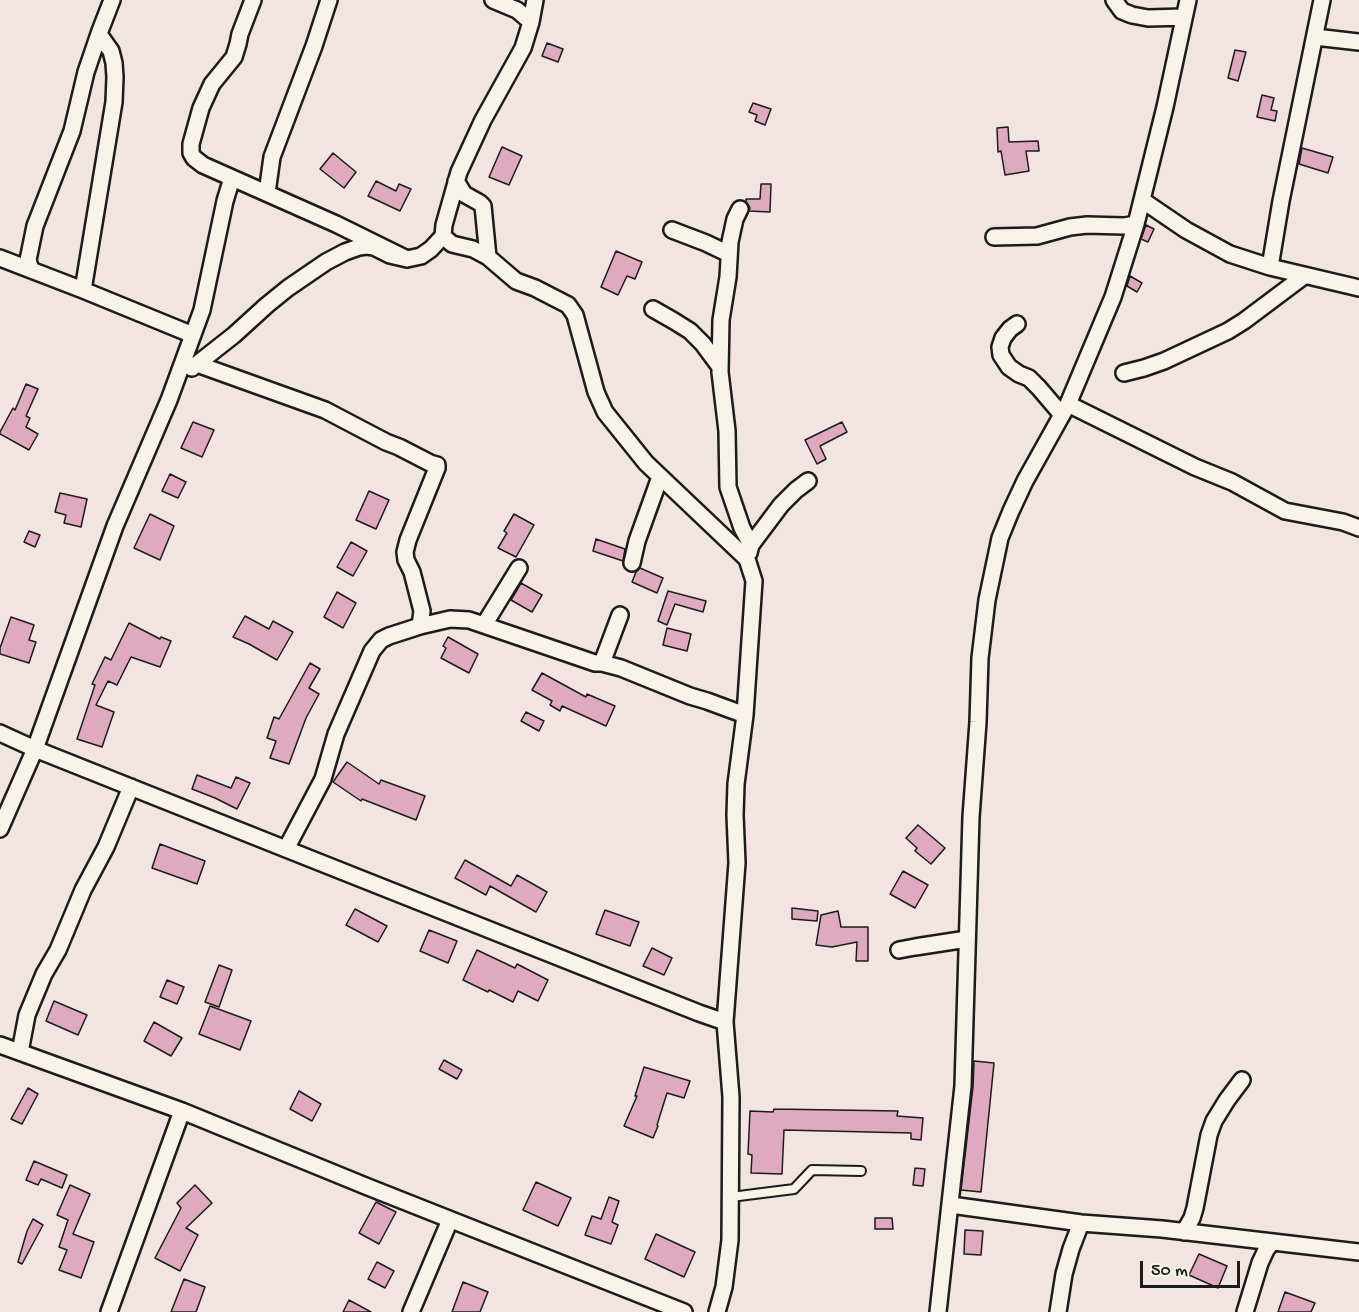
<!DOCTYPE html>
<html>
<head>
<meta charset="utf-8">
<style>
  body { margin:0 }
  #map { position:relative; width:1359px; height:1312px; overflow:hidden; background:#f2e4e0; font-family:"Gochi Hand",sans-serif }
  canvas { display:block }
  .scale { position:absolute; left:1140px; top:1261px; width:100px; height:27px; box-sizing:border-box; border:3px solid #1c1c1c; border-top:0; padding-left:8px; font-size:18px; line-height:21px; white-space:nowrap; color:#1c1c1c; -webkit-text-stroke:4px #f7f3e8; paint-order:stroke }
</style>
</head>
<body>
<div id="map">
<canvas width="1359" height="1312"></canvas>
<div class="scale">50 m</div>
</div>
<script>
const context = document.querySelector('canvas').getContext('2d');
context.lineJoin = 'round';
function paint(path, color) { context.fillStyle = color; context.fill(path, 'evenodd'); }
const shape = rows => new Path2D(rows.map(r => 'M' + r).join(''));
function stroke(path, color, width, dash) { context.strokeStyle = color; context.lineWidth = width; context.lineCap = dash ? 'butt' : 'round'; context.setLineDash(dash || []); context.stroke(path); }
const building = shape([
  [547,43,563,49,558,62,542,56,547,43],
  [1235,50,1246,52,1238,81,1228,78,1235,50],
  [1262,95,1274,98,1271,110,1277,111,1275,121,1257,117,1262,95],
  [753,103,771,109,765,125,755,121,757,115,749,112,753,103],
  [1008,127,1009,142,1038,141,1039,151,1026,151,1029,171,1005,175,1001,151,998,152,997,128,1008,127],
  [502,147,522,156,509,185,489,177,502,147],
  [1302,148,1333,157,1328,173,1299,164,1302,148],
  [333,153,356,172,344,188,320,169,333,153],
  [376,181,396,191,399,184,411,189,400,211,368,196,376,181],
  [761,184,771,184,770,212,749,211,750,208,746,201,746,199,760,199,761,184],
  [1146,225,1154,229,1148,242,1141,239,1146,225],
  [616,251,642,262,635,279,627,276,618,295,601,287,616,251],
  [1130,276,1142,283,1137,292,1127,286,1130,276],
  [26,384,38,389,26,416,30,418,26,427,38,434,29,450,0,434,0,432,13,408,15,410,26,384],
  [193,422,214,430,202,457,181,448,193,422],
  [842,422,847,432,820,446,826,459,817,464,805,440,842,422],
  [170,474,186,482,178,498,162,491,170,474],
  [369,491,389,500,376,529,356,520,369,491],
  [60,493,87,499,81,527,64,523,66,515,55,512,60,493],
  [150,514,174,526,160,560,134,548,150,514],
  [514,514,534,525,516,557,498,548,507,533,504,531,514,514],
  [29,531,40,535,35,547,24,542,29,531],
  [596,539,625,549,623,561,593,551,596,539],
  [351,542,367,551,353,576,337,567,351,542],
  [640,568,663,578,657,593,632,582,636,572,640,568],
  [521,583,542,595,532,612,511,600,521,583],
  [668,591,706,601,703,612,675,604,667,625,658,621,668,591],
  [337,592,356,603,343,628,324,617,337,592],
  [245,616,269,629,273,621,293,632,277,660,249,644,233,637,245,616],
  [11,617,34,625,29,640,36,642,29,663,0,654,0,648,11,617],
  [129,623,160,639,161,637,171,641,160,667,131,657,117,685,108,681,96,705,114,712,102,747,77,739,95,685,92,684,105,657,111,660,129,623],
  [667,628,691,634,687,651,663,645,667,628],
  [448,637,478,654,469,673,441,658,446,648,443,646,448,637],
  [310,663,320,669,309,688,319,694,306,718,289,764,270,758,276,741,267,738,274,717,279,719,310,663],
  [542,673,586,697,587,694,615,706,606,726,562,706,560,711,550,705,552,701,532,690,542,673],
  [526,712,544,721,539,731,521,721,526,712],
  [347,762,379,784,381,780,425,796,416,820,362,799,361,801,333,782,347,762],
  [197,775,231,788,236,777,250,783,237,809,215,798,192,789,197,775],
  [918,825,945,848,931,864,915,851,917,848,906,838,918,825],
  [160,844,205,861,197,884,152,868,160,844],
  [465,860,511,886,517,875,547,892,536,912,490,886,486,895,455,878,465,860],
  [903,871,928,885,915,908,890,894,903,871],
  [792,908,818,911,817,921,792,919,792,908],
  [355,909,387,926,378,942,346,925,355,909],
  [605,910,639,922,630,946,596,934,605,910],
  [838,911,841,927,868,927,868,961,856,961,857,942,832,947,816,945,821,915,838,911],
  [429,930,457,941,448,963,420,951,429,930],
  [652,948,672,958,664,975,643,966,652,948],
  [477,950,515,968,517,964,548,980,538,1001,518,991,513,1002,489,990,488,992,463,980,477,950],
  [219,965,232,970,219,1007,205,1002,219,965],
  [167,980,184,987,177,1004,160,997,167,980],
  [54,1001,87,1015,78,1035,46,1021,54,1001],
  [210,1006,251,1021,240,1050,199,1034,210,1006],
  [154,1022,182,1038,171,1056,144,1041,154,1022],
  [444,1060,462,1070,457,1079,439,1069,444,1060],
  [974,1061,994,1063,981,1192,961,1190,973,1087,974,1061],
  [644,1067,690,1081,684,1098,667,1093,657,1125,658,1126,653,1138,624,1126,637,1096,635,1096,644,1067],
  [28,1088,38,1094,22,1124,11,1119,28,1088],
  [299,1091,321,1104,312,1121,290,1109,299,1091],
  [774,1109,898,1111,897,1116,923,1118,921,1140,911,1139,911,1133,784,1130,782,1174,751,1173,752,1155,748,1154,750,1111,773,1112,774,1109],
  [34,1161,67,1175,62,1188,41,1179,38,1185,26,1180,34,1161],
  [915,1168,925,1169,923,1186,913,1185,915,1168],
  [536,1182,571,1198,558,1226,523,1210,536,1182],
  [70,1185,90,1194,73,1234,94,1242,81,1278,59,1270,67,1250,59,1247,68,1220,57,1215,70,1185],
  [195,1185,212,1203,186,1228,198,1235,180,1271,155,1258,181,1208,177,1203,195,1185],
  [609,1197,619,1201,612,1222,618,1225,611,1244,585,1235,592,1216,601,1219,609,1197],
  [376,1202,396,1212,379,1244,359,1233,376,1202],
  [875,1218,892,1218,893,1229,875,1229,875,1218],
  [33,1219,43,1225,22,1264,18,1262,27,1231,33,1219],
  [965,1230,983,1231,981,1255,964,1254,965,1230],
  [656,1234,695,1252,684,1277,645,1259,656,1234],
  [1199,1254,1227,1266,1218,1288,1189,1275,1199,1254],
  [377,1262,394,1271,385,1288,368,1279,377,1262],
  [184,1279,205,1287,196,1312,171,1312,184,1279],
  [463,1282,488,1292,480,1312,452,1312,463,1282],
  [1285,1292,1315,1303,1311,1312,1278,1312,1285,1292],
  [349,1300,371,1312,343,1312,349,1300]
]);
const service = shape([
  [731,1197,794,1189,812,1170,861,1171]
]);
const minor = shape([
  [253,0,240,34,238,44,234,57,212,84,201,108,191,144,191,153,194,158,203,165,336,224,407,259],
  [493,0,517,10,531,22],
  [535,0,531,22,523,48,483,120,459,172,444,225,443,236,452,244,473,249,488,257,516,281,535,288,568,305,575,315,596,392,605,412,646,463,747,559,754,581,745,715,736,784,735,815,737,863,725,1022,731,1097,730,1240,724,1287,717,1312],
  [1114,0,1122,11,1132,15,1148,18,1184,17],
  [1315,37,1359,42],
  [456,181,464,194,480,203,483,206,488,257],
  [267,193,272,157,314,46,329,0],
  [1142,200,1186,230,1230,254,1270,267,1359,288],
  [740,209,735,219,730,242,728,277,721,320,720,372,727,431,728,487,742,528,751,545],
  [672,230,706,243,729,254],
  [994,237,1037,236,1070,227,1087,225,1124,226,1136,224],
  [0,258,83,290,193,335],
  [1270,267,1281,201,1322,0],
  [31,270,28,260,35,226,72,131,86,72,100,31,112,0],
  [83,290,114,102,115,77,114,63,111,51,99,34],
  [653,309,674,321,690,331,703,344,720,367],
  [1017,324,1010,329,1003,338,1000,347,1001,355,1009,367,1019,374,1029,378,1039,388,1062,415],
  [197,364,325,410,386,442,399,447,430,463,437,465,437,468,408,540,405,552,406,560,412,572,422,611,420,626],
  [192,368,234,335,267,305,288,288,326,262,345,252,359,247,367,246,374,247,390,255,407,259,421,256,431,249,443,236],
  [1124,373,1144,368,1164,361,1228,331,1244,321,1304,276],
  [1068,404,1195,467,1232,482,1285,511,1343,522,1359,528],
  [749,553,751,545,781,505,796,490,808,481],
  [632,563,637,541,660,477],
  [484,625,519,568],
  [602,663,620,615],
  [0,733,35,749,286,849,699,1013,725,1022],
  [0,829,35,749,115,526,169,400,202,310,225,201,232,178],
  [286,849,323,779,336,734,372,651,381,640,389,636,420,626,450,619,469,620,595,663,602,663,621,668,690,696,707,701,745,715],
  [899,950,915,947,967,939],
  [0,1045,182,1111,368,1187,684,1312],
  [20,1052,27,1015,44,974,58,950,83,890,106,847,131,787],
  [951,1205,1081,1223,1162,1229,1359,1252],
  [1184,1232,1192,1218,1195,1208,1209,1135,1214,1121,1227,1100,1242,1080],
  [109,1312,182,1111],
  [411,1312,450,1220],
  [938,1312,963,1086,971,817,978,722,980,658,987,600,1000,538,1011,511,1025,481,1068,404,1113,297,1136,224,1165,107,1188,0],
  [1058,1312,1064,1274,1071,1249,1081,1223],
  [1245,1312,1260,1263,1266,1250,1272,1242]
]);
paint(building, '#dfa9bf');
stroke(building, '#1c1c1c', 1.5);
stroke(service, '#1c1c1c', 12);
stroke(minor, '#1c1c1c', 20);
stroke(service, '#f7f3e8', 8);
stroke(minor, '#f7f3e8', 15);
</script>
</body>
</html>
